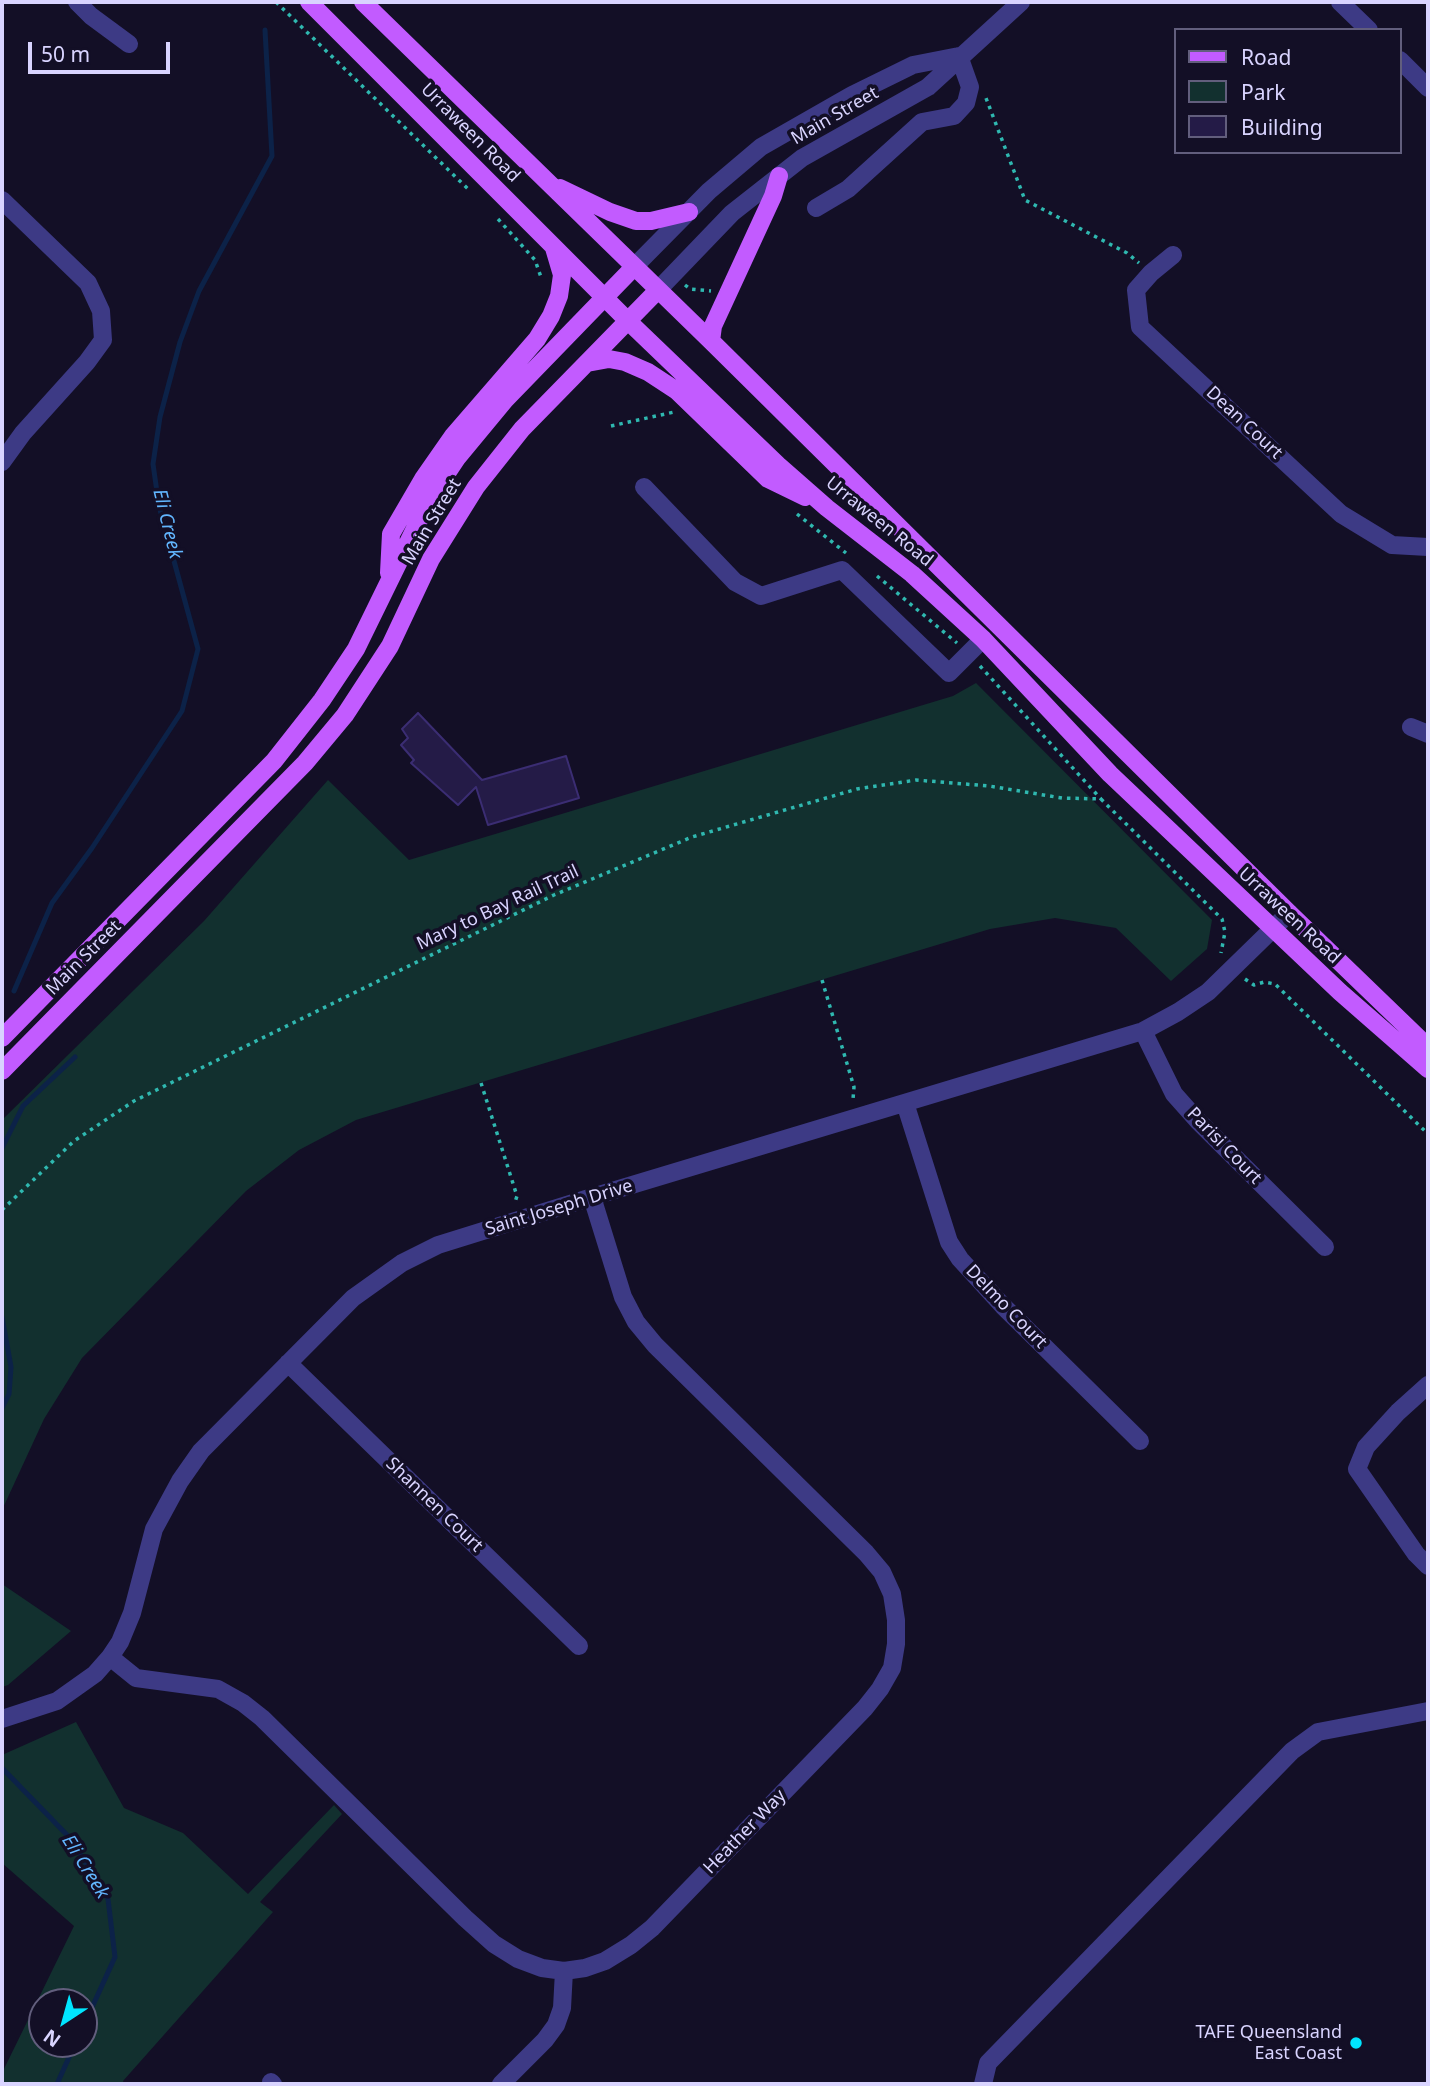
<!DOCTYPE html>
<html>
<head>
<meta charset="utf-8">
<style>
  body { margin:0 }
  #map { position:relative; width:1430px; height:2086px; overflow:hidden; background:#130f26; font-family:"Noto Sans",sans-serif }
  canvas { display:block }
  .frame { position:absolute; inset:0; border:4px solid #d9d4ff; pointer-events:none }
  .legend { position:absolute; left:1174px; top:28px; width:228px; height:126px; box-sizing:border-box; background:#130f26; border:2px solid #625e7d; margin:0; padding:9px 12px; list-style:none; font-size:21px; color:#d9d4ff }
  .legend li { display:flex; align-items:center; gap:14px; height:35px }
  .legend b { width:35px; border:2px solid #625e7d }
  .north { position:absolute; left:28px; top:1988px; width:70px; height:70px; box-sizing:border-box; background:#130f26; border:2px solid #625e7d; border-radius:50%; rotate:216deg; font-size:19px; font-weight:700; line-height:28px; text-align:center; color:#d9d4ff }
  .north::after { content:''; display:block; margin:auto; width:24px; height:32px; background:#00e5ff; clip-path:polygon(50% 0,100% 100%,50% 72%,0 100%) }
  .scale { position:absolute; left:28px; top:42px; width:142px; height:32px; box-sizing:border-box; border:4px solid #d9d4ff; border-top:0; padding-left:9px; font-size:21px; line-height:24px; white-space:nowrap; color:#d9d4ff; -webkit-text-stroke:5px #130f26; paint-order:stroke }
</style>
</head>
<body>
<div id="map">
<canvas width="1430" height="2086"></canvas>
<div class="frame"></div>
<ul class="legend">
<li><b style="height:9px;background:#c25bff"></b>Road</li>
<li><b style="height:19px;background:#12302f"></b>Park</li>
<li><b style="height:19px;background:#241b47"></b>Building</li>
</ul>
<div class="north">N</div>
<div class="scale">50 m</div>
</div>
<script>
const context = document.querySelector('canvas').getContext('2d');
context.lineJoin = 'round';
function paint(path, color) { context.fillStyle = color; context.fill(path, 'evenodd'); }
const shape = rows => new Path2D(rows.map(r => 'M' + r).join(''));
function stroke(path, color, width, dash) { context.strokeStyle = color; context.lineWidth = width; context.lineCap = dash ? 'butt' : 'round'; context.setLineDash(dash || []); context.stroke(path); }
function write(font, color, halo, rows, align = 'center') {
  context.font = font + ' "Noto Sans",sans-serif'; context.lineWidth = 7; context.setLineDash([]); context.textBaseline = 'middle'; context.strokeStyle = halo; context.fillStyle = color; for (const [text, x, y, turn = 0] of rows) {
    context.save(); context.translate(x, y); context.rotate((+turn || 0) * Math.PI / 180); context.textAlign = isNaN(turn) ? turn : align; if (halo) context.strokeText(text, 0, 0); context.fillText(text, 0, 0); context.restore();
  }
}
const green = shape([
  [976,683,1212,920,1207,949,1171,981,1116,928,1055,918,990,929,356,1120,299,1150,246,1191,82,1358,44,1419,2,1510,2,1120,204,921,328,780,409,860,953,696],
  [2,1584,71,1631,8,1685,2,1687],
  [76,1722,124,1808,183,1833,248,1894,334,1805,342,1814,260,1902,273,1912,123,2081,124,2084,2,2084,2,2073,74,1926,2,1863,2,1755],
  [42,2002,84,2002,84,2044,42,2044]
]);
const stream = shape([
  [14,991,52,903,92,848,182,711,198,649,159,506,153,464,160,417,180,342,199,291,272,156,265,30],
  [2,1148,23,1106,75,1057],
  [2,1317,11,1367,9,1394,2,1408],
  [2,1768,71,1839,108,1899,115,1957,84,2025],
  [57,2084,75,2044]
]);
const building = shape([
  [418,713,482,780,566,756,579,798,488,825,476,787,458,805,411,763,414,760,401,745,408,738,402,729,418,713]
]);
const path = shape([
  [276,2,468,189],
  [986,98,1025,200,1127,253,1139,263],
  [498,219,535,260,542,280],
  [685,285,690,289,711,291],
  [611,426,674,412],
  [797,514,846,553],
  [877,576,957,643],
  [980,666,1101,799],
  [1245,979,1254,985,1264,982,1275,984,1428,1134],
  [822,980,854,1087,853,1099],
  [481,1083,517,1196,515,1202],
  [2,1210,74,1141,134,1101,419,961,554,895,692,837,857,789,916,780,989,786,1062,798,1101,799,1222,919,1225,932,1221,953]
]);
const minor = shape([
  [77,2,91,16,129,44],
  [1340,2,1369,30],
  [1400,60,1428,88],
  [2,200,88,283,101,311,103,340,87,362,23,433,2,462],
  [816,208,848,189,922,122,954,116,966,103,970,87,959,56],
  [1173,255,1151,273,1136,290,1140,327,1341,514,1392,545,1428,547],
  [634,267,709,191,761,147,852,95,913,65,959,56],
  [658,290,732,213,802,158,928,87,1021,2],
  [644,487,735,582,761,596,842,570,949,673,983,639],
  [1411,727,1428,734],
  [1143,1031,1174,1094,1198,1121,1325,1247],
  [905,1103,949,1242,960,1259,1003,1306,1140,1441],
  [288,1363,579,1646],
  [1428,1385,1398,1412,1366,1447,1357,1469,1416,1554,1428,1566],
  [110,1657,136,1678,218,1689,243,1703,262,1718,465,1918,494,1944,518,1959,542,1968,564,1971,585,1968,605,1961,631,1945,652,1928,865,1708,880,1689,892,1668,896,1644,896,1620,892,1594,882,1572,866,1553,655,1345,636,1322,623,1297,592,1197],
  [2,1719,57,1701,95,1674,110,1657,120,1642,132,1613,154,1529,180,1481,201,1451,353,1298,402,1263,438,1245,592,1197,1143,1031,1178,1012,1208,992,1289,913],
  [271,2082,273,2084],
  [501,2084,545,2040,556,2025,562,2008,564,1971],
  [983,2084,988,2063,1292,1751,1318,1732,1428,1711]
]);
const major = shape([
  [309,2,628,321,778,465,827,508,912,574,983,639,1110,774,1340,992,1428,1069],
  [363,2,711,341,1289,913,1428,1047],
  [560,188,610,212,636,221,651,221,689,212],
  [711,341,713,326,773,196,779,176],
  [587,363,609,359,625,362,648,372,677,391,768,479,805,497],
  [389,573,391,534,423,479,453,436,537,339,551,316,559,296,562,275,554,248],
  [2,1038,274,761,322,700,356,649,429,500,457,458,505,400,634,267],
  [2,1071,305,763,345,715,390,646,431,559,476,487,522,429,658,290]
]);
const markers = [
  [1356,2043,7,"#00e5ff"]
];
const streetNames = [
  ["Main Street",835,116,-30],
  ["Urraween Road",470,133,45],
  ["Dean Court",1244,423,43],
  ["Main Street",432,522,-59],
  ["Urraween Road",879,522,39],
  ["Mary to Bay Rail Trail",498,908,-25],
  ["Urraween Road",1289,916,43],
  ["Main Street",84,958,-45],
  ["Parisi Court",1224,1146,46],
  ["Saint Joseph Drive",559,1208,-17],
  ["Delmo Court",1006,1307,46],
  ["Shannen Court",434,1505,44],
  ["Heather Way",745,1832,-46]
];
const poiNames = [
  ["TAFE Queensland",1342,2033],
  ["East Coast",1342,2054]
];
const waterNames = [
  ["Eli Creek",167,524,76],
  ["Eli Creek",85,1867,58]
];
paint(green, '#12302f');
stroke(stream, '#0c2248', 5);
paint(building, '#241b47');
stroke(building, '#3b2d73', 2);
stroke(path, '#2fb8b0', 3.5, [3.5, 5]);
stroke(minor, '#3d3a85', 18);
stroke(major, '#c25bff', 18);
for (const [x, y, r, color] of markers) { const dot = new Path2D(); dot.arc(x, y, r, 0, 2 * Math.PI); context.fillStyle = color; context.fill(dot); stroke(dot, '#130f26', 2.5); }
write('18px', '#d9d4ff', '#130f26', streetNames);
write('18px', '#d9d4ff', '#130f26', poiNames, 'right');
write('italic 19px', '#62b6ff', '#130f26', waterNames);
</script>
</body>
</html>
